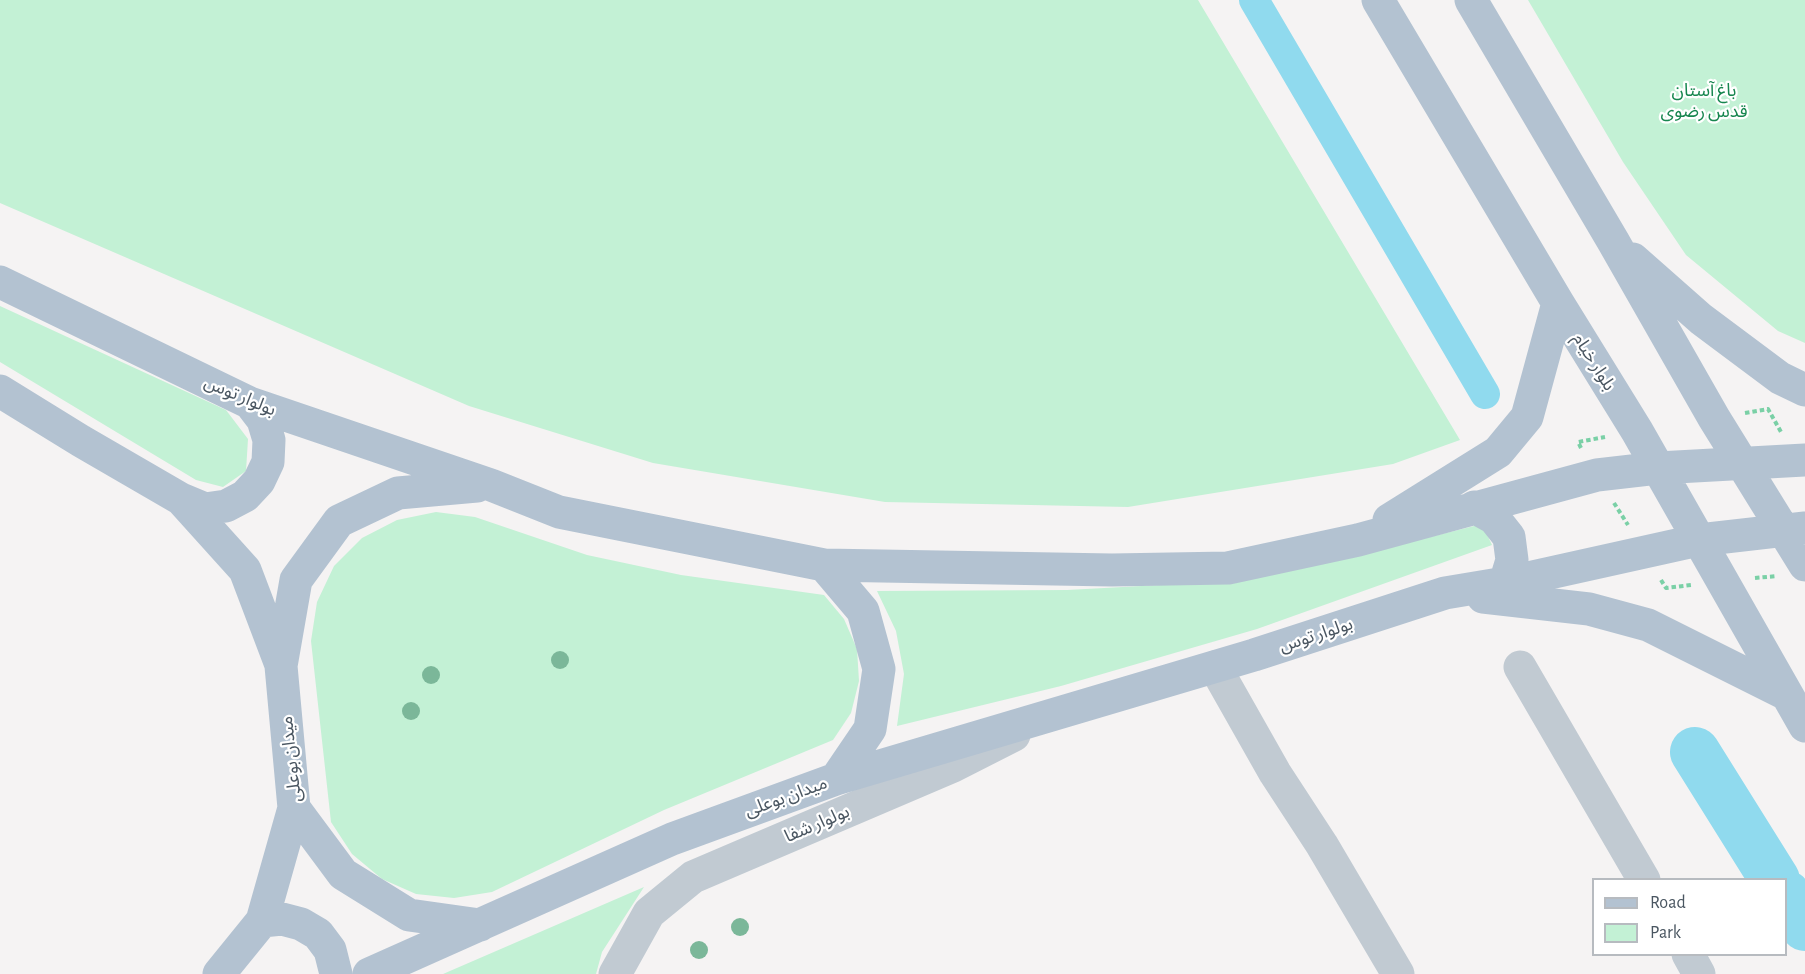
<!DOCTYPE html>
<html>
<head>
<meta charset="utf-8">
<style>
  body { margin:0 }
  #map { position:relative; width:1805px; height:974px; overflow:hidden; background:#f5f3f3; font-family:"Alegreya Sans",sans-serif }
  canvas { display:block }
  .legend { position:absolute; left:1592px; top:878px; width:195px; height:78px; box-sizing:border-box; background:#fff; border:2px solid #b7bbc0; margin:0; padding:8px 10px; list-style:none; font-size:18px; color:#4a5661 }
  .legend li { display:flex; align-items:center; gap:12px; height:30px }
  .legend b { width:30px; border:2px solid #b7bbc0 }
</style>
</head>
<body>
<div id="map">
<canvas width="1805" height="974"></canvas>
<ul class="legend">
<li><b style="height:8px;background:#b3c2d1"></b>Road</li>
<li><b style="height:16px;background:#c3f1d5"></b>Park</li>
</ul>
</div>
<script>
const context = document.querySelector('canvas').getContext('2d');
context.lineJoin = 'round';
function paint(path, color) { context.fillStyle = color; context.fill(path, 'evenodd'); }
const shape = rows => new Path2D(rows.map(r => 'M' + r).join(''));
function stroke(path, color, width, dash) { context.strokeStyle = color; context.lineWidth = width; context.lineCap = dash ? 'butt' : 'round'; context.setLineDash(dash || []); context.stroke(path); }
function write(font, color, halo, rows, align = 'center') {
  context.font = font + ' "Alegreya Sans","Noto Sans Arabic",sans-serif'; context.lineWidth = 4.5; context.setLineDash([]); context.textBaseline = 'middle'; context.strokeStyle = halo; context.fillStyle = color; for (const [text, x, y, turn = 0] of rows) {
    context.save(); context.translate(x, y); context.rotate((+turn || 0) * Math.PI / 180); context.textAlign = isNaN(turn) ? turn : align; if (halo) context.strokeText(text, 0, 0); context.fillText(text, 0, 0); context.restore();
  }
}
const green = shape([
  [0,0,1198,0,1460,440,1393,464,1128,507,885,502,653,463,469,406,0,203],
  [1528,0,1805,0,1805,343,1778,331,1686,255,1623,162],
  [0,306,226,410,248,439,246,471,223,487,196,480,0,362],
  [436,512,475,517,587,555,681,575,824,595,844,619,857,649,859,681,851,713,833,740,664,810,492,892,454,898,416,894,382,879,352,854,331,822,311,641,317,602,334,566,362,538,397,520],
  [1482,524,1492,545,1257,629,1061,686,897,726,904,674,896,631,877,591,1067,590,1234,581,1366,553],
  [644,887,602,952,596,974,443,974]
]);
const canal = shape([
  [1254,0,1485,394]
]);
const river = shape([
  [1695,752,1775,880],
  [1786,895,1805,926]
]);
const path = shape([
  [1745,413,1768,409,1781,432],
  [1581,448,1578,442,1605,437],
  [1614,503,1628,525],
  [1755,578,1777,576],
  [1661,580,1666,588,1691,585]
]);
const minor = shape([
  [1215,667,1275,773,1322,845,1398,974],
  [1520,667,1644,880],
  [1688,954,1699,974],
  [615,974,649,913,693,877,953,766,1014,735]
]);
const major = shape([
  [1378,0,1558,303,1637,431,1805,726],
  [1471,0,1613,241,1714,418,1805,565],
  [1633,259,1701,319,1780,378,1805,390],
  [0,282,250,403,491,485,559,512,824,565,1112,570,1228,568,1358,540,1597,475,1658,468,1805,460],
  [0,391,81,441,181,499,245,570,281,665],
  [477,486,398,493,339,521,296,580,281,666,294,808,343,874,409,915,480,925],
  [181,499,205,509,226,506,245,496,259,481,268,462,269,440,263,420,250,403],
  [1474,507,1494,518,1509,537,1512,560,1505,583],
  [1389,520,1498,452,1527,417,1558,303],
  [824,565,863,611,879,669,870,729,836,779],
  [1483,597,1589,609,1648,625,1786,694],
  [262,921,282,919,301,924,318,934,330,950,336,974],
  [219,974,262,921,294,808],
  [369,974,672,839,836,779,1254,655,1445,593,1505,583,1699,540,1805,528]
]);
const trees = [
  [560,660],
  [431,675],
  [411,711],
  [740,927],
  [699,950]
];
const parkNames = [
  ["باغ آستان",1704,91],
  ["قدس رضوی",1704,112]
];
const streetNames = [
  ["بلوار خیام",1594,362,58],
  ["بولوار توس",240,396,23],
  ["بولوار توس",1316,635,-18],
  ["میدان بوعلی",291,759,-96],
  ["میدان بوعلی",786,797,-20],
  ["بولوار شفا",817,824,-23]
];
paint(green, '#c3f1d5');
stroke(canal, '#90daee', 30);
stroke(river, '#90daee', 50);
stroke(path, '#7ad0a6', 4, [4.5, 3]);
stroke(minor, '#c1cad2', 33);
stroke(major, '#b3c2d1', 33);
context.fillStyle = '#7bb799';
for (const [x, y] of trees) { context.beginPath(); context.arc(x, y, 9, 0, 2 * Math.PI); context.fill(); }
write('18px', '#17864f', '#fff', parkNames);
write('18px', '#4a5661', '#fff', streetNames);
</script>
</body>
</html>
